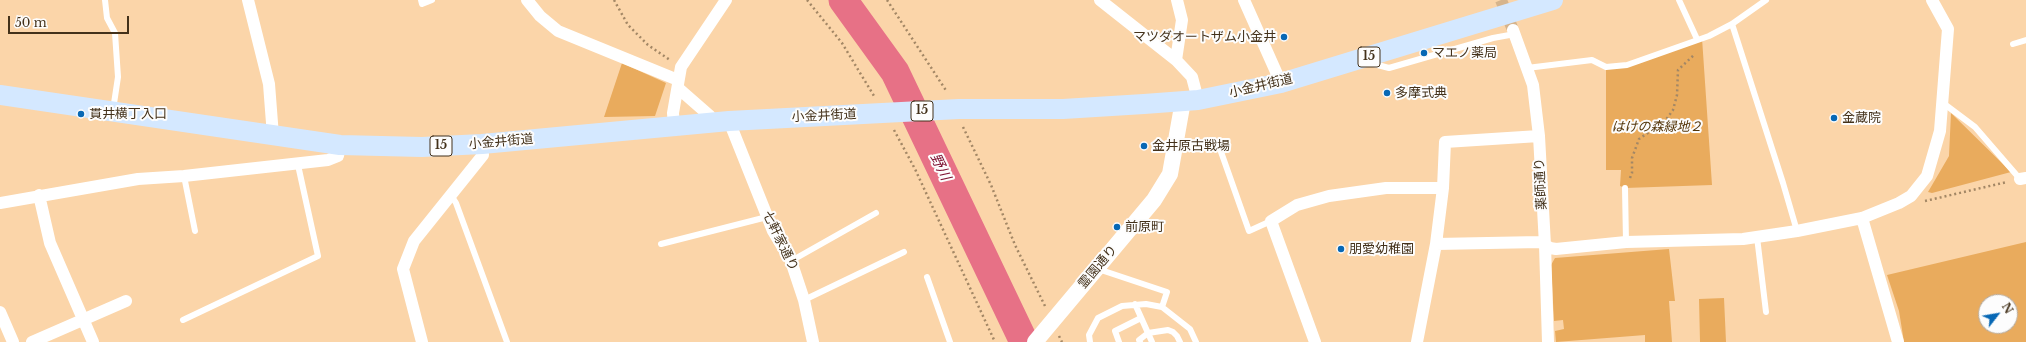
<!DOCTYPE html>
<html>
<head>
<meta charset="utf-8">
<style>
  body { margin:0 }
  #map { position:relative; width:2026px; height:342px; overflow:hidden; background:#fbd5a9; font-family:"Libre Baskerville",serif }
  canvas { display:block }
  .north { position:absolute; left:1978px; top:294px; width:40px; height:40px; box-sizing:border-box; background:#fdfdfd; border:1px solid #b3aba2; border-radius:50%; rotate:59deg; font-size:11px; font-weight:700; line-height:16px; text-align:center; color:#43311a }
  .north::after { content:''; display:block; margin:auto; width:14px; height:18px; background:#0768b5; clip-path:polygon(50% 0,100% 100%,50% 72%,0 100%) }
  .scale { position:absolute; left:8px; top:16px; width:121px; height:18px; box-sizing:border-box; border:2px solid #43311a; border-top:0; padding-left:5px; font-size:12px; line-height:14px; white-space:nowrap; color:#43311a; -webkit-text-stroke:3px #fdfdfd; paint-order:stroke }
</style>
</head>
<body>
<div id="map">
<canvas width="2026" height="342"></canvas>
<div class="north">N</div>
<div class="scale">50 m</div>
</div>
<script>
const context = document.querySelector('canvas').getContext('2d');
context.lineJoin = 'round';
function paint(path, color) { context.fillStyle = color; context.fill(path, 'evenodd'); }
const shape = rows => new Path2D(rows.map(r => 'M' + r).join(''));
function stroke(path, color, width, dash) { context.strokeStyle = color; context.lineWidth = width; context.lineCap = dash ? 'butt' : 'round'; context.setLineDash(dash || []); context.stroke(path); }
function write(font, color, halo, rows, align = 'center') {
  context.font = font + ' "Libre Baskerville","Noto Sans JP",serif'; context.lineWidth = 4; context.setLineDash([]); context.textBaseline = 'middle'; context.strokeStyle = halo; context.fillStyle = color; for (const [text, x, y, turn = 0] of rows) {
    context.save(); context.translate(x, y); context.rotate((+turn || 0) * Math.PI / 180); context.textAlign = isNaN(turn) ? turn : align; if (halo) context.strokeText(text, 0, 0); context.fillText(text, 0, 0); context.restore();
  }
}
const green = shape([
  [1702,38,1712,185,1625,188,1620,186,1621,170,1606,170,1606,67,1627,65],
  [622,63,666,83,655,116,604,117],
  [1951,113,2011,172,1932,193,1928,192,1949,156],
  [2026,242,2026,342,1904,342,1899,311,1887,275],
  [1986,302,2010,302,2010,326,1986,326],
  [1669,249,1675,301,1669,301,1672,342,1645,342,1645,335,1556,342,1555,331,1564,329,1563,320,1554,321,1551,265,1555,258],
  [1724,298,1726,342,1700,342,1699,299]
]);
const river = shape([
  [843,0,895,72,1024,342]
]);
const minorTunnel = shape([
  [1501,0,1513,30]
]);
const path = shape([
  [614,0,628,25,648,45,670,60],
  [807,0,842,43,874,96],
  [887,0,947,92],
  [963,127,991,185,1015,245,1045,306],
  [894,130,915,169,995,342],
  [1630,178,1632,173,1632,158,1639,139,1665,121,1673,110,1677,95,1678,70,1695,54],
  [1925,201,2007,182],
  [1059,336,1062,342]
]);
const service = shape([
  [105,0,107,18,115,33,118,77,113,110],
  [421,0,422,4,432,0],
  [1679,0,1697,39],
  [1732,24,1783,183,1797,231],
  [2013,44,2026,40],
  [1370,63,1389,68,1493,38,1515,34],
  [1527,68,1592,60,1606,67,1627,65,1709,36,1732,24,1766,0],
  [1943,103,1975,127,2020,179],
  [1220,149,1249,231,1271,221],
  [184,176,195,231],
  [1625,188,1626,242],
  [451,195,456,203,507,342],
  [1757,237,1766,312],
  [661,244,767,217],
  [791,261,876,213],
  [1098,269,1167,292,1162,307],
  [927,277,950,342],
  [804,300,904,252],
  [1135,304,1152,342],
  [183,320,318,256,298,165],
  [1090,342,1089,335,1098,318,1122,306,1146,304,1162,307,1190,329,1196,342],
  [1119,342,1115,331,1141,318],
  [1140,342,1139,340,1148,333,1168,330,1173,332,1177,336,1180,342]
]);
const minor = shape([
  [248,0,269,84,273,136],
  [527,0,540,16,558,31,678,80],
  [1100,0,1176,60,1192,77,1198,100],
  [1244,0,1281,83],
  [1513,30,1533,85,1539,136,1545,245,1548,342],
  [1176,60,1182,20,1177,0],
  [678,88,710,116,710,123],
  [729,121,773,231,791,261,804,300,813,342],
  [674,127,673,113,681,67,726,0],
  [2020,179,2026,178],
  [39,195,50,243,93,342],
  [0,203,138,179,184,176,328,160,338,156,340,145],
  [1862,218,1898,342],
  [1436,244,1540,242,1550,248,1556,249,1626,242,1743,239,1797,231,1862,218,1899,203,1911,196,1927,176,1940,131,1948,29,1932,0],
  [0,312,13,342],
  [32,342,126,301],
  [422,342,403,269,414,241,483,155,482,144],
  [1315,342,1271,221,1297,205,1329,196,1386,188,1443,188],
  [1417,342,1436,244,1443,188,1445,142,1539,136]
]);
const tertiary = shape([
  [1035,342,1154,200,1170,174,1183,101]
]);
const primary = shape([
  [0,95,340,145,422,147,482,144,729,121,959,109,1063,109,1144,104,1198,100,1281,83,1553,0]
]);
const markers = [
  [1284,37,4,"#0768b5"],
  [1424,53,4,"#0768b5"],
  [1387,93,4,"#0768b5"],
  [81,114,4,"#0768b5"],
  [1834,118,4,"#0768b5"],
  [1144,146,4,"#0768b5"],
  [1117,227,4,"#0768b5"],
  [1341,249,4,"#0768b5"]
];
const shields = [
  [1369,57,22],
  [922,111,22],
  [441,146,22]
];
const shieldNames = [
  ["15",1369,57],
  ["15",922,111],
  ["15",441,146]
];
const poiNames = [
  ["マツダオートザム小金井",1276,37,"right"],
  ["マエノ薬局",1432,53],
  ["多摩式典",1395,93],
  ["貫井横丁入口",89,114],
  ["金蔵院",1842,118],
  ["金井原古戦場",1152,146],
  ["前原町",1125,227],
  ["朋愛幼稚園",1349,249]
];
const streetNames = [
  ["小金井街道",1261,86,-13],
  ["小金井街道",824,116,-3],
  ["小金井街道",501,142,-5],
  ["薬師通り",1541,184,-93],
  ["七軒家通り",780,241,64],
  ["霊園通り",1098,267,-50]
];
const parkNames = [
  ["はけの森緑地２",1657,127]
];
const waterNames = [
  ["野川",940,167,64]
];
paint(green, '#e9ab5d');
stroke(river, '#e77186', 29);
stroke(minorTunnel, '#d6b48c', 12, [12, 6]);
stroke(path, '#a38765', 2.5, [2, 3]);
stroke(service, '#fff', 6);
stroke(minor, '#fff', 12);
stroke(tertiary, '#fff', 16);
stroke(primary, '#d4e8ff', 20);
for (const [x, y, r, color] of markers) { const dot = new Path2D(); dot.arc(x, y, r, 0, 2 * Math.PI); context.fillStyle = color; context.fill(dot); stroke(dot, '#fdfdfd', 1.5); }
for (const [x, y, w] of shields) { const box = new Path2D(); box.roundRect(x - w / 2, y - 10, w, 20, 3); context.fillStyle = '#fdfdfd'; context.fill(box); stroke(box, '#43311a', 1); }
write('bold 12px', '#43311a', null, shieldNames);
write('13px', '#43311a', '#fdfdfd', poiNames, 'left');
write('13px', '#43311a', '#fdfdfd', streetNames);
write('italic 13px', '#533509', '#fdfdfd', parkNames);
write('italic 14px', '#7c0f30', '#fdfdfd', waterNames);
</script>
</body>
</html>
